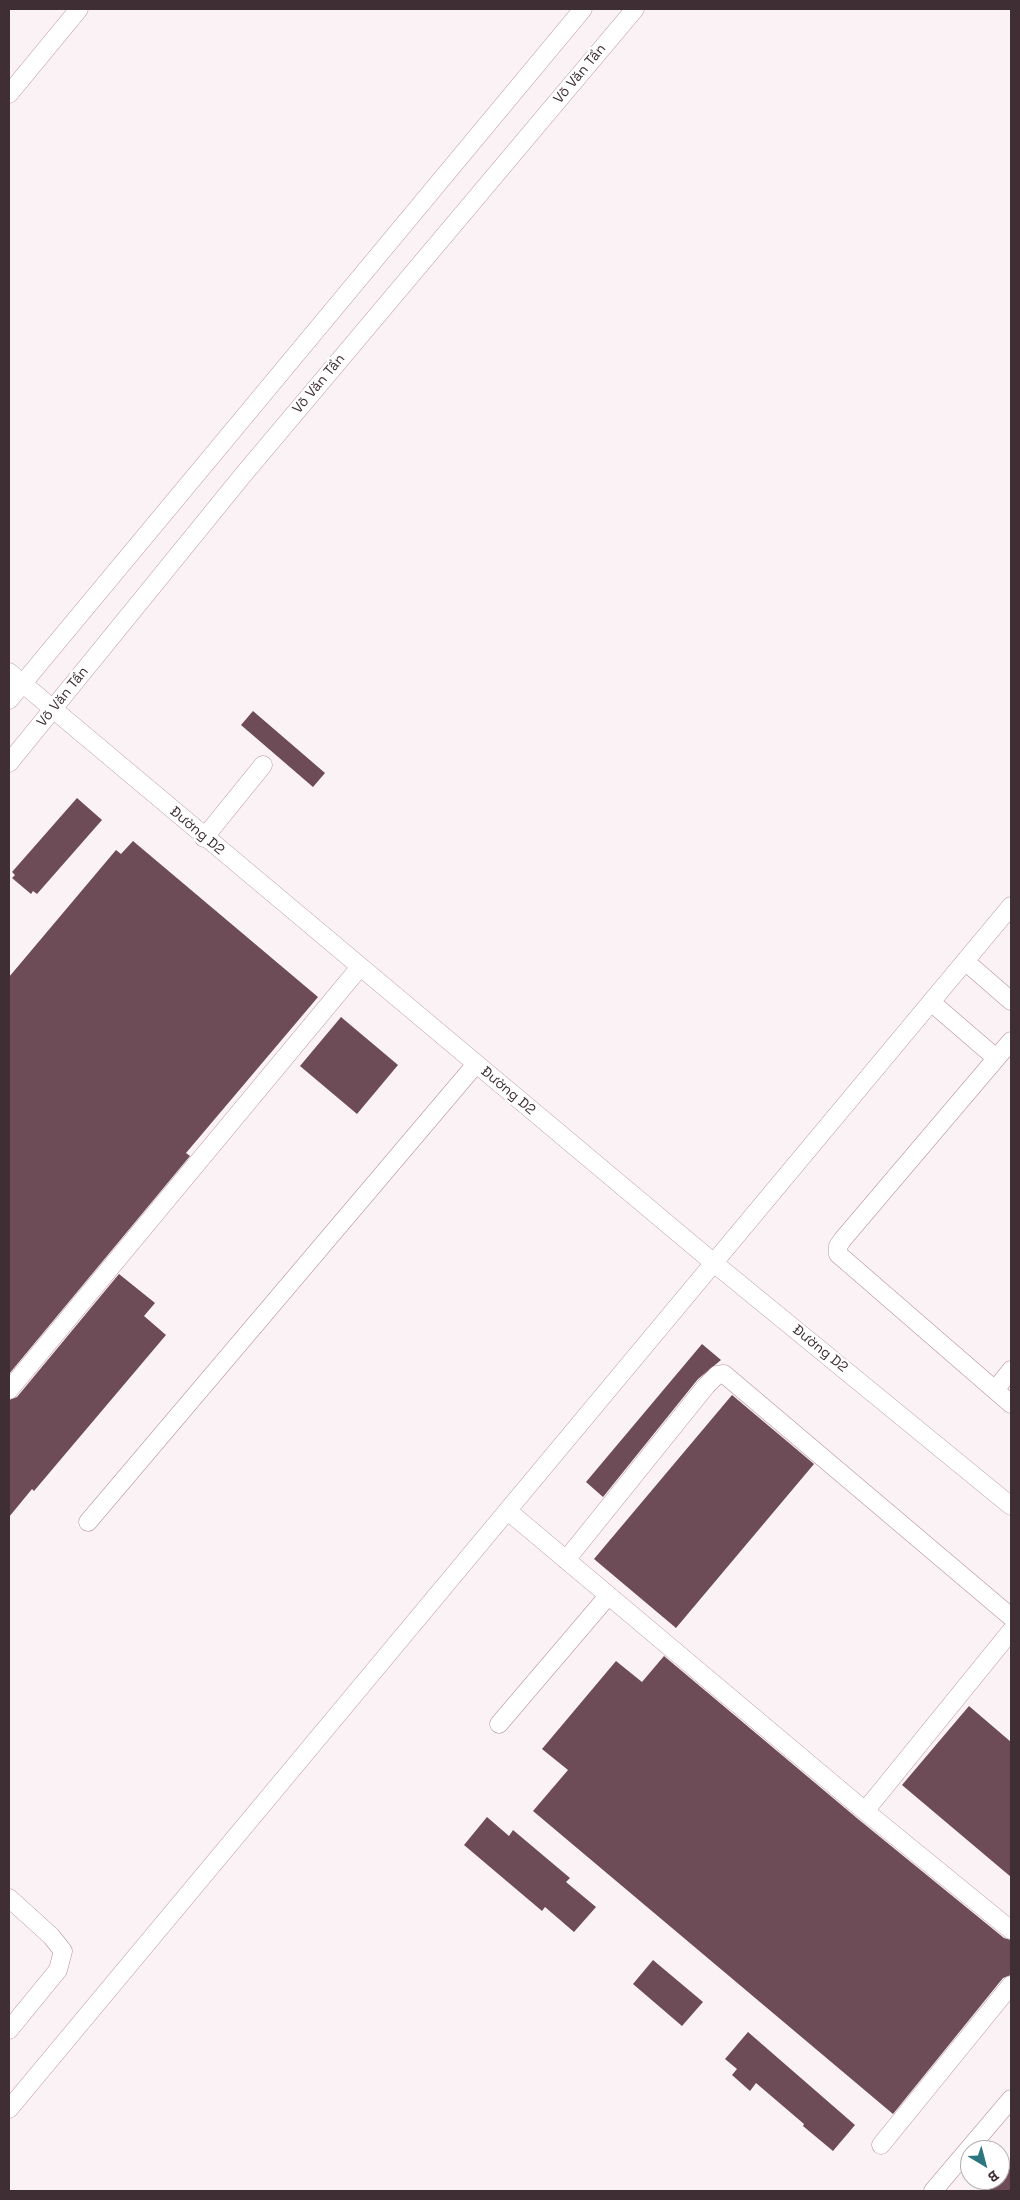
<!DOCTYPE html>
<html>
<head>
<meta charset="utf-8">
<style>
  body { margin:0 }
  #map { position:relative; width:1020px; height:2200px; overflow:hidden; background:#faf2f4; font-family:"Space Grotesk",sans-serif }
  canvas { display:block }
  .frame { position:absolute; inset:0; border:10px solid #3f2f35; pointer-events:none }
  .north { position:absolute; left:960px; top:2140px; width:50px; height:50px; box-sizing:border-box; background:#fff; border:1px solid #b2acae; border-radius:50%; rotate:143deg; font-size:14px; font-weight:700; line-height:20px; text-align:center; color:#3f2f35 }
  .north::after { content:''; display:block; margin:auto; width:18px; height:22px; background:#2d757f; clip-path:polygon(50% 0,100% 100%,50% 72%,0 100%) }
</style>
</head>
<body>
<div id="map">
<canvas width="1020" height="2200"></canvas>
<div class="frame"></div>
<div class="north">B</div>
</div>
<script>
const context = document.querySelector('canvas').getContext('2d');
context.lineJoin = 'round';
function paint(path, color) { context.fillStyle = color; context.fill(path, 'evenodd'); }
const shape = rows => new Path2D(rows.map(r => 'M' + r).join(''));
function stroke(path, color, width, dash) { context.strokeStyle = color; context.lineWidth = width; context.lineCap = dash ? 'butt' : 'round'; context.setLineDash(dash || []); context.stroke(path); }
function write(font, color, halo, rows, align = 'center') {
  context.font = font + ' "Space Grotesk",sans-serif'; context.lineWidth = 5; context.setLineDash([]); context.textBaseline = 'middle'; context.strokeStyle = halo; context.fillStyle = color; for (const [text, x, y, turn = 0] of rows) {
    context.save(); context.translate(x, y); context.rotate((+turn || 0) * Math.PI / 180); context.textAlign = isNaN(turn) ? turn : align; if (halo) context.strokeText(text, 0, 0); context.fillText(text, 0, 0); context.restore();
  }
}
const building = shape([
  [253,711,325,773,313,787,241,725],
  [77,798,102,820,37,894,33,891,31,894,12,878,15,875,12,872],
  [133,841,318,997,186,1153,190,1156,9,1374,9,977,116,850,121,854],
  [341,1017,398,1065,357,1114,300,1066],
  [119,1274,155,1303,144,1316,166,1335,34,1491,32,1489,9,1517,9,1400,17,1397],
  [702,1344,721,1360,698,1379,603,1497,586,1482],
  [732,1395,814,1464,676,1628,594,1559],
  [664,1656,858,1819,1004,1938,1011,1940,1011,1975,1003,1978,893,2114,533,1811,568,1770,542,1749,616,1661,642,1682],
  [969,1706,1011,1742,1011,1877,902,1785],
  [487,1817,509,1836,513,1830,570,1878,566,1882,596,1907,574,1932,545,1907,542,1911,464,1845],
  [653,1960,703,2002,682,2026,633,1984],
  [748,2032,855,2125,833,2151,803,2126,804,2124,756,2083,750,2091,732,2075,737,2069,725,2059],
  [1011,2163,1011,2191,988,2191,997,2180,1000,2180,1000,2177]
]);
const minor = shape([
  [9,94,79,9],
  [9,672,714,1263,1011,1506],
  [9,700,583,9],
  [9,763,243,475,635,9],
  [204,838,263,765],
  [965,961,1011,1001],
  [931,1002,996,1058],
  [1011,1041,843,1239,838,1246,838,1254,1011,1404],
  [9,1390,360,967],
  [995,1390,1011,1370],
  [508,1511,865,1811,1011,1930],
  [88,1522,476,1064],
  [566,1560,706,1386,717,1375,724,1374,1011,1617],
  [499,1724,608,1596],
  [865,1811,1011,1631],
  [9,1898,51,1936,63,1951,58,1970,9,2030],
  [9,2109,1011,906],
  [881,2145,1011,1985],
  [933,2191,1011,2099]
]);
const streetNames = [
  ["Võ Văn Tần",580,74,-50],
  ["Võ Văn Tần",319,384,-50],
  ["Võ Văn Tần",63,697,-51],
  ["Đường D2",197,831,40],
  ["Đường D2",508,1091,40],
  ["Đường D2",820,1349,39]
];
paint(building, '#6d4b57');
stroke(minor, '#b8929e', 19);
stroke(minor, '#fff', 18);
write('14px', '#3f2f35', '#fff', streetNames);
</script>
</body>
</html>
